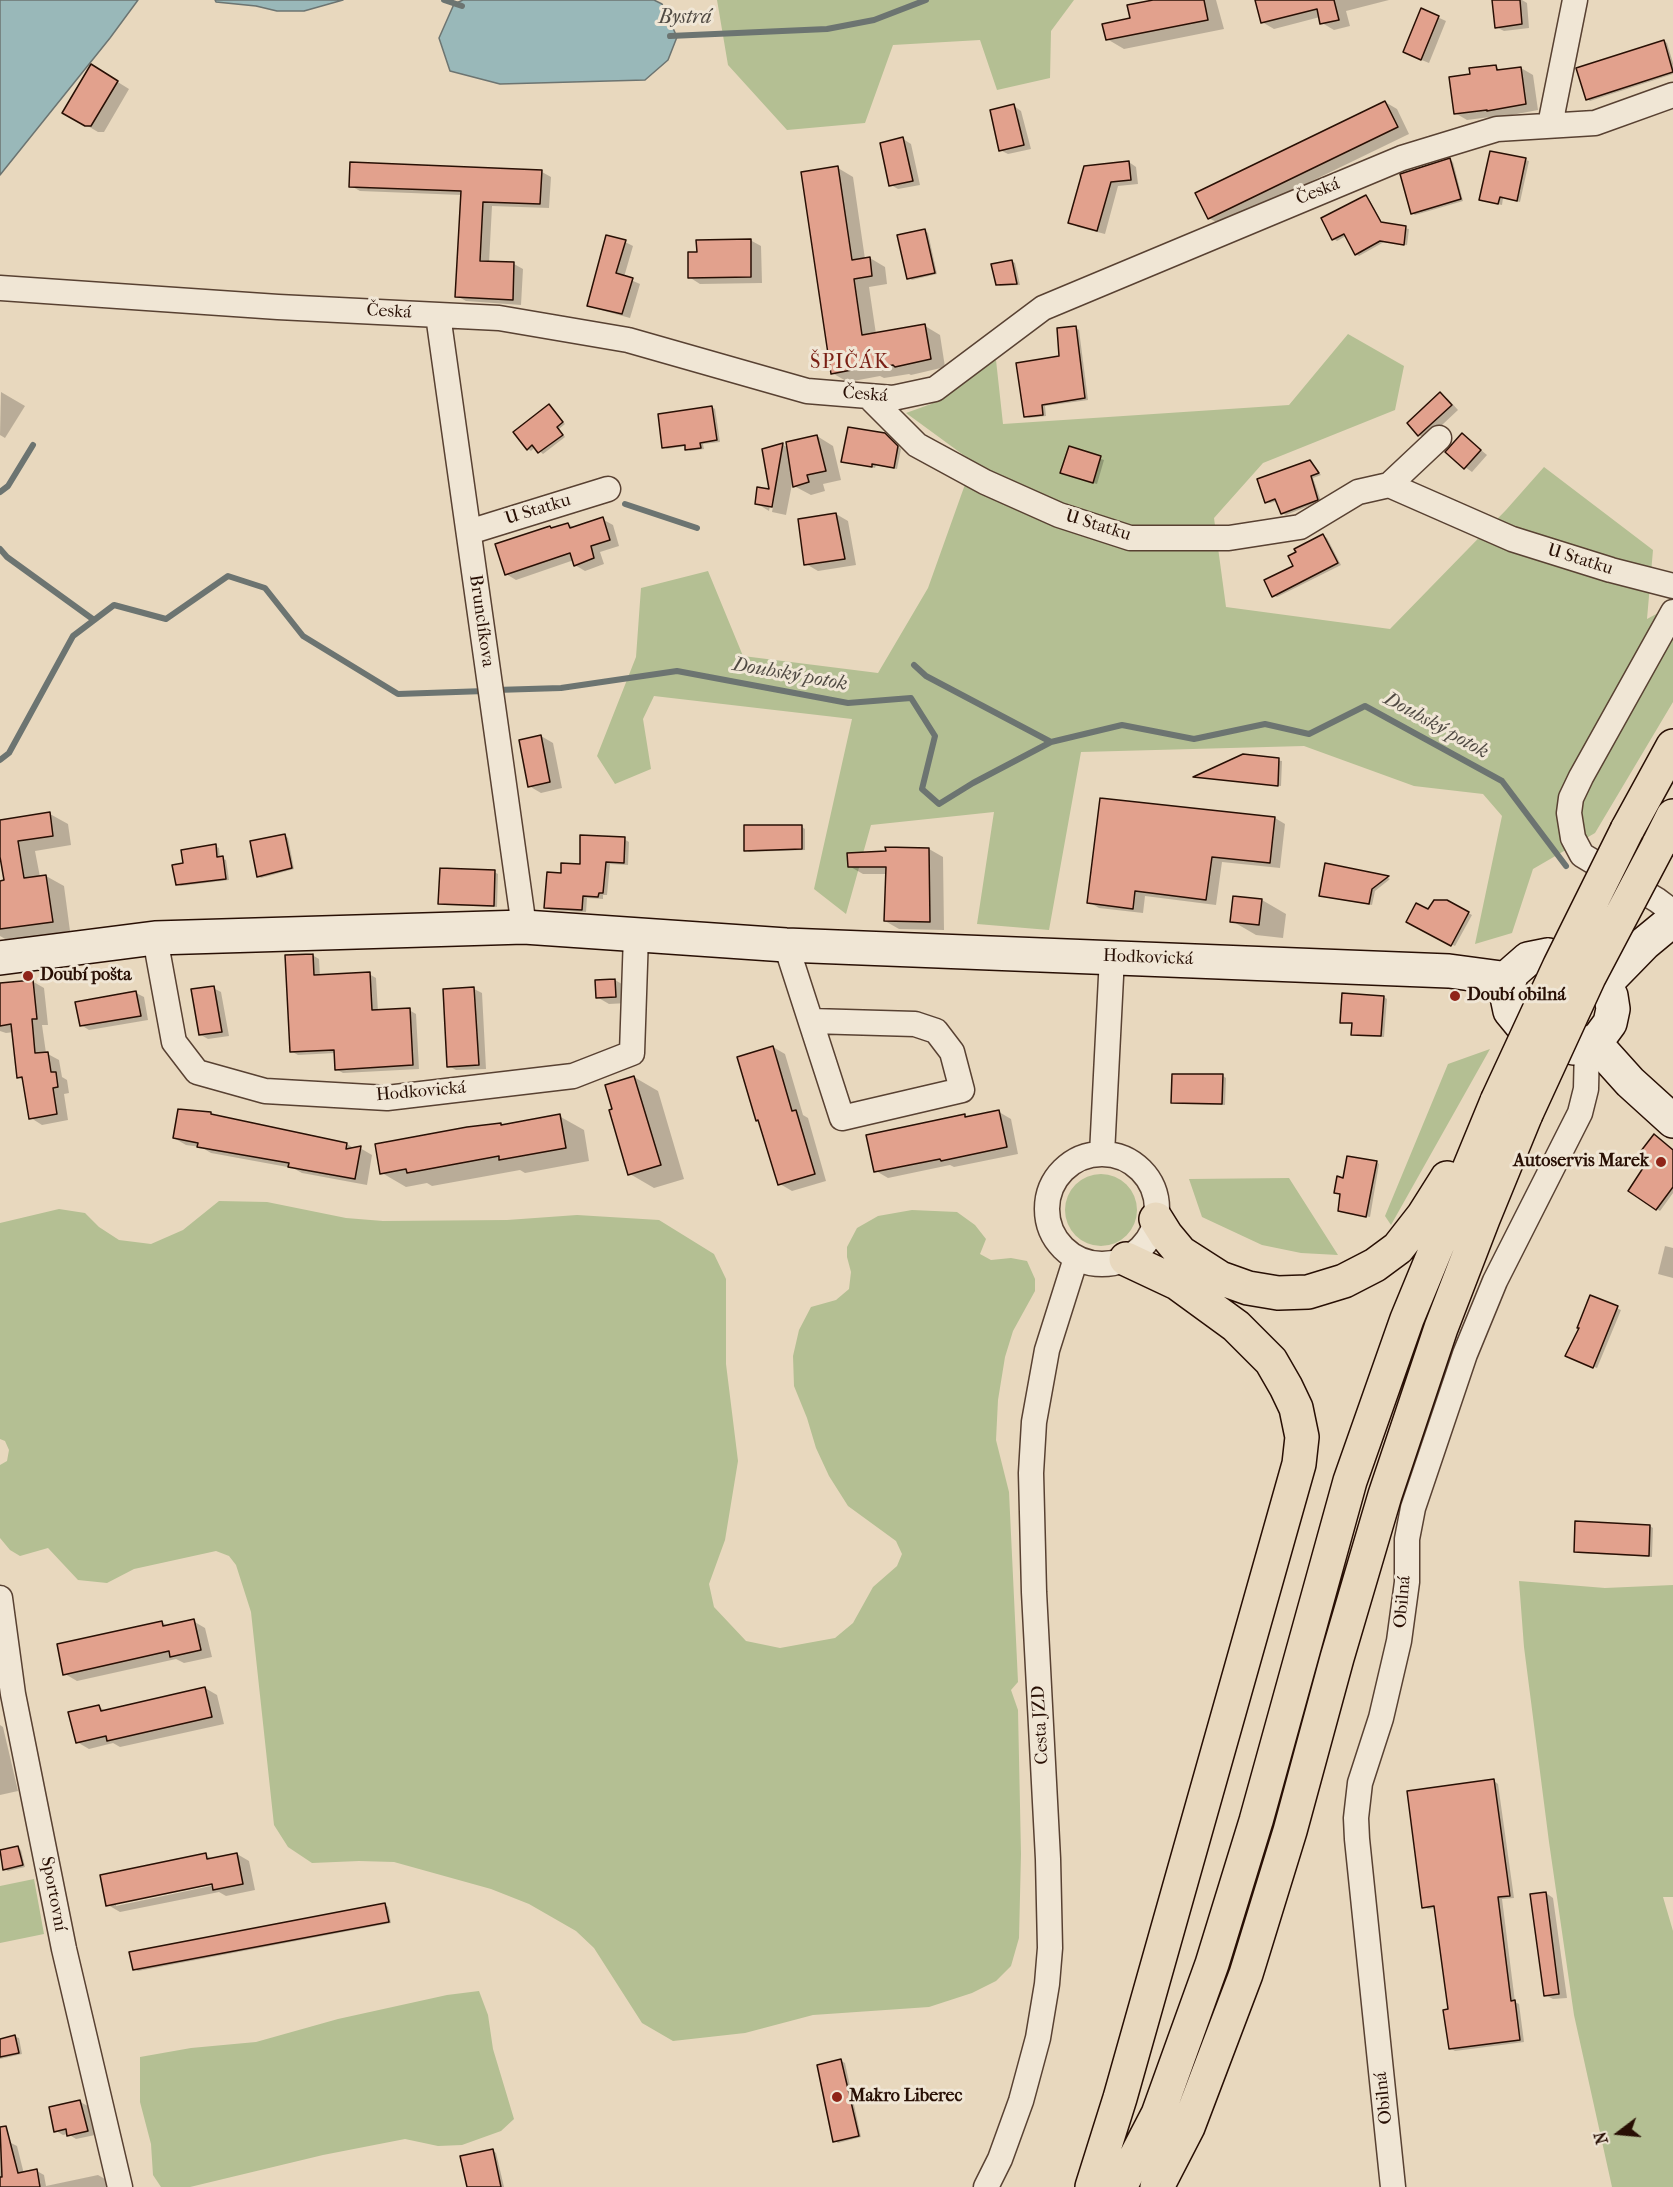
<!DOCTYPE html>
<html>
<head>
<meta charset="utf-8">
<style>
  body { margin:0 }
  #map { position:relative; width:1673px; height:2187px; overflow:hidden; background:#e8d8be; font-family:"IM FELL French Canon",serif }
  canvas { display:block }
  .north { position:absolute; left:1589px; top:2103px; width:60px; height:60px; -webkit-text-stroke:4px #f0e6d5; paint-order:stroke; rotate:254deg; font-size:16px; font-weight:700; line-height:24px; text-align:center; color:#280f04 }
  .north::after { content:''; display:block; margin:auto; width:21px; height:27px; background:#280f04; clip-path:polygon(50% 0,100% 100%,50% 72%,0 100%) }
</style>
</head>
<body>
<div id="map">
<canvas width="1673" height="2187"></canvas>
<div class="north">N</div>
</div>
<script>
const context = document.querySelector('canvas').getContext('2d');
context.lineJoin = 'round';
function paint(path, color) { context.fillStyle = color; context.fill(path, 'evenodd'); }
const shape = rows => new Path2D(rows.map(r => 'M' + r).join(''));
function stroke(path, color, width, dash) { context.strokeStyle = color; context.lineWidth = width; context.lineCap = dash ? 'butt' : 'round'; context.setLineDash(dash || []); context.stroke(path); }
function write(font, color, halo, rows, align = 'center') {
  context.font = font + ' "IM FELL French Canon",serif'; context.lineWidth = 6; context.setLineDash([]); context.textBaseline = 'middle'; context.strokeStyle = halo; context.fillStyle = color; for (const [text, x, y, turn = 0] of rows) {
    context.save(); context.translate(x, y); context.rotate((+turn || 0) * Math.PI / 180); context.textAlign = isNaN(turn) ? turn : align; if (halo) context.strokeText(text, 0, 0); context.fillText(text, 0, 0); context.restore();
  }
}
const green = shape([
  [717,0,1074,0,1051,31,1050,78,997,90,980,40,893,45,865,123,787,130,728,65],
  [1348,334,1404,366,1395,410,1263,463,1214,518,1226,607,1390,629,1506,510,1544,467,1653,550,1647,619,1673,605,1673,702,1595,833,1533,869,1512,933,1475,944,1502,816,1483,794,1414,786,1304,746,1081,752,1049,930,977,924,994,812,871,825,846,914,814,889,852,719,654,696,643,719,651,769,615,784,597,756,636,657,641,588,708,571,743,656,878,673,928,588,973,462,906,413,931,404,996,360,1003,424,1289,405],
  [1490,1049,1391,1225,1385,1216,1448,1064],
  '1065 1210a36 36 0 1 1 72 0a36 36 0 1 1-72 0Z',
  [1289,1178,1338,1255,1301,1253,1262,1245,1202,1217,1189,1179],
  [219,1201,267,1202,346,1218,383,1221,507,1220,577,1215,659,1220,714,1254,726,1279,726,1364,738,1461,725,1540,709,1584,714,1607,746,1641,780,1648,835,1638,853,1623,873,1587,897,1566,902,1554,896,1541,848,1506,829,1476,816,1448,807,1418,794,1386,793,1356,799,1330,811,1307,836,1300,849,1289,851,1272,847,1257,847,1247,857,1228,878,1216,912,1210,957,1212,975,1225,986,1239,980,1254,991,1260,1011,1258,1027,1261,1035,1279,1035,1291,1013,1331,1005,1357,998,1400,996,1440,1009,1492,1018,1682,1011,1690,1018,1710,1021,1854,1019,1938,1011,1966,996,1981,972,1993,929,2007,813,2015,745,2033,673,2041,642,2023,594,1948,576,1931,529,1904,491,1889,394,1862,359,1861,312,1863,288,1847,274,1825,251,1612,236,1565,229,1556,216,1551,134,1569,107,1583,78,1580,48,1548,20,1556,10,1550,0,1538,0,1465,7,1461,9,1450,5,1441,0,1439,0,1223,59,1209,85,1213,99,1227,119,1240,151,1244,183,1230],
  [1519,1581,1605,1588,1673,1585,1673,1897,1663,1897,1673,1931,1673,2187,1612,2187,1574,2015,1549,1842,1524,1647],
  [34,1879,44,1934,0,1943,0,1886],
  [479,1991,488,2015,493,2049,514,2119,501,2131,462,2145,438,2146,405,2139,323,2155,190,2187,161,2187,153,2175,151,2144,140,2102,140,2057,191,2048,256,2042,338,2019,447,1995]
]);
const water = shape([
  [0,0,138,0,110,38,0,175,0,0],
  [215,0,343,0,304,11,277,11,256,6,216,2,215,0],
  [463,0,654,0,662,4,677,37,668,60,645,80,500,84,450,71,439,38,454,4,463,0]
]);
const shadow = shape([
  [1161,0,1216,0,1224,29,1124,49,1107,39,1132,19],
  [1256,0,1389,0,1346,11,1350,26,1334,30,1322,23,1320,17,1274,29,1262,22],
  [1500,0,1522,0,1527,3,1529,28,1504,31,1496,27],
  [1422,10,1446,21,1429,63,1412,56],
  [1663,41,1667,43,1673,63,1673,74,1590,101,1587,99],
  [92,66,129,89,104,132,98,132,64,112],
  [1495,67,1502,71,1521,68,1533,75,1538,110,1501,117,1498,116,1467,120,1455,113,1472,75],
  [1385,102,1397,109,1409,134,1221,225,1209,218],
  [1014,106,1021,111,1031,149,1008,154,1000,150],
  [903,139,911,144,920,185,898,189,891,185],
  [1450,160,1453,162,1463,201,1415,215,1412,213],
  [1525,160,1529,161,1520,202,1503,198,1502,205,1484,201],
  [1129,162,1136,167,1138,184,1118,186,1105,234,1078,227,1070,222],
  [838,168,853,177,865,259,870,258,885,267,887,284,869,287,876,334,925,326,940,335,945,367,911,375,909,374,884,378,880,376,848,382,832,373],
  [542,172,551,177,549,208,492,206,489,263,514,264,523,269,521,305,466,301,457,296,462,195,360,191,351,186],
  [1366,197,1369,199,1383,224,1409,229,1407,245,1384,242,1359,256,1356,254,1346,236,1337,241,1334,239],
  [925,231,928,233,937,274,912,280,908,278],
  [750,240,761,246,762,283,700,284,689,277,698,253],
  [625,242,633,246,624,277,640,284,630,318,597,309,589,305],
  [1011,261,1015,263,1020,285,1000,286,997,284],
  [1076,328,1079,330,1088,400,1045,406,1046,416,1029,418,1025,416],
  [1,392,25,406,5,438,0,435],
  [1440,394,1448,399,1458,410,1427,439,1419,435],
  [549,406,565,424,559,429,565,437,543,454,535,447,531,451,528,449],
  [712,407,715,409,720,442,703,444,704,449,690,451,686,446,667,449,664,447],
  [1463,435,1487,455,1472,472,1465,467],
  [817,436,833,446,841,480,823,484,825,491,811,495,794,486,793,479,786,515,772,512,775,495,772,495,769,511,756,503,771,491,764,450,783,445,789,448],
  [889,437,901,449,897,469,876,465,875,468,843,461],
  [1070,448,1104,460,1097,484,1065,474],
  [1310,462,1321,475,1313,478,1321,501,1286,515,1283,513,1277,501,1270,503,1267,502],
  [836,514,848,521,856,565,818,571,806,564],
  [602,519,613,525,619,546,600,552,604,564,585,571,575,565,574,560,516,580,506,574,550,527,553,529,568,524,575,528],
  [1323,536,1327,538,1341,565,1277,597,1273,595,1295,567],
  [541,736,553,743,562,788,541,793,529,786],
  [1243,756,1282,761,1281,786,1196,777],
  [50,814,68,824,71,845,35,851,40,877,46,876,64,886,70,931,7,940,0,936,0,883,5,882,0,856,0,822],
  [1275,818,1285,824,1280,868,1222,862,1216,905,1145,896,1143,913,1099,908,1089,902],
  [802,827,805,829,805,850,749,852,746,850],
  [285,836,288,838,294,869,261,878,258,876],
  [624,839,629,842,628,865,610,864,607,895,603,895,603,899,587,898,586,912,551,910,546,907,562,874],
  [215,846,219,848,220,858,226,860,229,880,181,886,177,884,185,864],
  [929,849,943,857,944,930,899,929,885,921,887,874,863,874,849,866],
  [1326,865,1388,878,1390,879,1375,891,1372,905,1324,897,1321,895],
  [494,872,498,874,497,907,443,905,440,903],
  [1262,900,1286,914,1283,938,1256,935,1232,921],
  [1447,901,1472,915,1455,946,1408,922],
  [312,955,319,959,320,977,369,974,376,978,378,1012,409,1010,416,1014,419,1069,343,1073,336,1069,335,1053,298,1055,291,1051],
  [615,980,627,987,628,1003,609,1004,597,997],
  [32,981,44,988,48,1025,42,1025,46,1053,59,1060,62,1077,67,1080,69,1093,64,1094,68,1120,42,1125,31,1118,25,1081,18,1077,14,1032,6,1033,0,1031,0,985],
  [213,988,221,992,229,1036,208,1039,201,1035],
  [474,989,482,993,486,1069,456,1070,449,1066],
  [136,993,144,997,148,1020,89,1030,81,1025],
  [1384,997,1387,999,1384,1037,1356,1036,1353,1034,1353,1024,1341,1022],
  [773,1047,785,1054,803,1115,808,1118,826,1181,792,1191,780,1184,760,1122,757,1120],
  [1223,1076,1226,1078,1225,1105,1176,1104,1172,1102],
  [634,1077,658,1091,684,1179,654,1188,630,1174],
  [999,1112,1011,1119,1018,1154,954,1167,950,1165,888,1178,876,1171,964,1115,969,1118],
  [211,1113,216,1117,347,1144,355,1149,360,1148,372,1155,367,1185,302,1173,293,1168,211,1153,201,1147,186,1145,174,1138],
  [559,1116,584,1130,589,1161,525,1173,520,1170,432,1186,427,1183,406,1187,382,1173,500,1124,504,1126],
  [1673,1150,1673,1193,1660,1211,1630,1191,1645,1167],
  [1376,1162,1379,1164,1370,1217,1343,1212,1342,1194,1336,1192,1345,1179],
  [1665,1246,1673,1248,1673,1278,1658,1274],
  [1591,1297,1621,1310,1597,1368,1570,1357],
  [1650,1526,1653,1528,1652,1557,1578,1553,1575,1551],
  [193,1621,205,1628,212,1657,184,1663,176,1659,77,1681,65,1674,162,1622,169,1627],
  [205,1688,217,1695,224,1724,120,1747,113,1743,89,1749,77,1742,99,1707,106,1711],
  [0,1725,3,1727,18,1791,0,1795],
  [1494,1781,1498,1784,1514,1898,1502,1899,1515,2002,1519,2004,1524,2042,1455,2051,1450,2048,1449,2011,1436,1908,1428,1909,1423,1907],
  [18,1848,21,1850,25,1867,8,1871,4,1869,0,1852],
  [237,1854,249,1861,255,1890,226,1896,219,1892,120,1912,108,1905,205,1855,213,1859],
  [219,1881,220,1884,116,1906,116,1903],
  [1546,1893,1553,1898,1567,1998,1553,1999,1545,1995],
  [385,1905,388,1907,391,1923,138,1971,134,1969],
  [15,2037,19,2038,22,2054,0,2059,0,2040],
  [841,2061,845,2063,861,2137,838,2143,835,2141],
  [80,2102,88,2106,95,2135,76,2139,68,2134,63,2135,56,2131],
  [9,2142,17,2146,24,2174,37,2171,44,2175,46,2186,98,2175,105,2179,107,2187,0,2187,0,2144],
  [493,2151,496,2153,504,2187,468,2187]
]);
const stream = shape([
  [444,0,462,6],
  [670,36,827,29,874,20,926,0],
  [0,492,8,486,33,445],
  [625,504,697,528],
  [0,549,7,557,94,620],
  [914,665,926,676,1051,742],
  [496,690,561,688,677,671,848,703,911,698,935,736,922,789,939,804,973,783,1051,742,1122,725,1194,739,1265,724,1309,734,1365,706,1502,781,1566,866],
  [0,760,9,753,73,636,114,605,166,619,228,576,265,588,303,636,398,694,485,691]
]);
const building = shape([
  [1153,0,1204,0,1208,20,1106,40,1102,24,1130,18,1127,5,1153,0],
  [1255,0,1334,0,1339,20,1320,24,1317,9,1261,23,1255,0],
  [1492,0,1520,0,1522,24,1495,28,1492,0],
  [1421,8,1439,16,1421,60,1403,52,1421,8],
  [1664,40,1673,72,1586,100,1576,68,1664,40],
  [91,64,118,81,91,126,85,126,62,113,91,64],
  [1496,65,1497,70,1521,67,1526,104,1487,111,1487,110,1454,114,1449,77,1470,74,1469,68,1496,65],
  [1385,101,1398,127,1208,219,1195,193,1385,101],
  [1014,104,1024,145,999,151,990,110,1014,104],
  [903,137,913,181,889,186,880,143,903,137],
  [1490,151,1526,158,1517,201,1500,197,1498,204,1479,200,1490,151],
  [1450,158,1461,199,1411,214,1400,174,1450,158],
  [1129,161,1131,180,1111,182,1097,231,1068,223,1084,166,1129,161],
  [350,162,542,170,540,204,483,202,480,261,514,262,513,300,455,297,461,191,349,187,350,162],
  [838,166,852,260,870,257,872,276,854,279,862,335,925,324,931,359,895,367,893,365,868,370,867,367,831,374,801,172,838,166],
  [1366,195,1381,222,1406,226,1404,245,1380,241,1355,255,1344,234,1332,240,1321,218,1366,195],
  [925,229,935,273,907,279,897,235,925,229],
  [606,235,626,240,616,273,633,278,622,314,587,306,606,235],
  [751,239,751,277,688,278,688,252,697,252,696,240,751,239],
  [1012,260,1017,284,996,285,991,264,1012,260],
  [1076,326,1085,398,1042,405,1043,415,1024,417,1016,363,1059,356,1057,328,1076,326],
  [1440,392,1452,405,1418,436,1407,423,1440,392],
  [549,404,563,422,557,427,563,435,538,453,532,445,527,450,513,432,549,404],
  [712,406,717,440,700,443,701,448,685,450,685,445,662,448,658,414,712,406],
  [848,427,885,433,898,446,894,468,872,464,872,467,841,462,848,427],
  [1462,433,1481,450,1464,469,1445,452,1462,433],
  [817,435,826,471,807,475,809,482,793,487,786,442,817,435],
  [783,443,772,507,755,504,757,487,769,489,762,449,783,443],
  [1069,446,1101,456,1093,483,1060,473,1069,446],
  [1310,460,1319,473,1311,476,1318,500,1281,514,1275,499,1265,503,1257,479,1310,460],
  [836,513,845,559,804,565,798,519,836,513],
  [603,517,610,540,591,546,594,558,574,566,570,553,505,575,495,544,550,526,551,528,568,523,570,528,603,517],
  [1323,534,1338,563,1272,597,1264,580,1293,566,1288,556,1296,552,1294,549,1323,534],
  [541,735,550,782,528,787,519,740,541,735],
  [1243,754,1279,758,1278,786,1193,777,1243,754],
  [1100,798,1275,817,1270,863,1212,857,1206,900,1135,891,1133,909,1087,903,1100,798],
  [50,812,53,836,18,841,24,878,46,875,53,922,0,929,0,881,4,880,0,857,0,820,50,812],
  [744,825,802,825,802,849,744,851,744,825],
  [285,834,292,868,257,877,250,841,285,834],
  [580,835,625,837,624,863,606,862,603,893,599,893,598,897,583,896,582,910,544,908,547,872,561,873,561,863,580,864,580,835],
  [216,844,217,857,223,856,226,879,176,885,172,865,183,863,181,850,216,844],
  [885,847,929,848,930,922,884,921,886,867,848,867,847,853,886,851,885,847],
  [1325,863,1389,876,1372,889,1369,904,1319,896,1325,863],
  [440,868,495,870,494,906,438,904,440,868],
  [1233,896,1262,899,1259,925,1230,922,1233,896],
  [1434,900,1447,900,1469,912,1451,946,1406,922,1416,903,1428,909,1434,900],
  [313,954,314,975,370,972,372,1010,410,1008,413,1065,335,1070,334,1050,290,1052,285,955,313,954],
  [615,979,616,997,596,998,595,980,615,979],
  [33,980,37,1019,32,1019,35,1053,48,1052,51,1072,56,1072,58,1087,53,1088,57,1114,29,1119,22,1077,17,1078,11,1024,0,1026,0,983,33,980],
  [214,986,222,1032,199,1035,191,989,214,986],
  [474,987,479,1065,447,1067,443,989,474,987],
  [136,991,141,1016,80,1026,75,1002,136,991],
  [1342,993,1384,996,1381,1036,1351,1035,1352,1023,1340,1023,1342,993],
  [773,1046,792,1111,796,1110,815,1174,778,1185,758,1120,756,1121,737,1057,773,1046],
  [1172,1074,1223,1074,1222,1104,1171,1103,1172,1074],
  [634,1076,661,1165,628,1175,609,1110,612,1109,605,1085,634,1076],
  [178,1109,211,1112,211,1114,347,1143,346,1149,361,1146,355,1179,288,1167,289,1163,197,1147,198,1143,173,1138,178,1109],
  [999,1110,1007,1147,941,1161,940,1159,874,1172,866,1135,965,1114,965,1117,999,1110],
  [560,1114,566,1148,499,1160,499,1156,407,1173,406,1169,380,1174,375,1144,467,1127,501,1123,501,1125,560,1114],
  [1654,1134,1673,1150,1673,1187,1656,1210,1628,1191,1643,1168,1634,1160,1654,1134],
  [1347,1156,1377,1161,1366,1217,1338,1211,1340,1194,1334,1193,1337,1176,1343,1178,1347,1156],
  [1590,1295,1618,1306,1593,1368,1565,1356,1579,1328,1577,1328,1590,1295],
  [1575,1521,1650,1525,1649,1556,1574,1552,1575,1521],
  [194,1619,201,1650,170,1657,169,1651,63,1675,57,1644,162,1621,163,1626,194,1619],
  [205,1687,212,1717,107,1741,106,1736,76,1743,68,1712,99,1705,101,1711,205,1687],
  [1494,1779,1510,1896,1498,1897,1511,2001,1515,2000,1520,2040,1449,2049,1443,2010,1448,2009,1434,1906,1422,1908,1407,1791,1494,1779],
  [18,1846,23,1865,3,1870,0,1850,18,1846],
  [206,1853,207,1859,237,1853,243,1884,213,1890,212,1884,106,1906,100,1875,206,1853],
  [1546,1892,1559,1994,1544,1996,1530,1894,1546,1892],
  [385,1903,389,1922,133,1970,129,1952,385,1903],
  [15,2035,19,2053,0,2057,0,2039,15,2035],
  [841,2059,859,2136,833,2142,817,2065,841,2059],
  [80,2100,88,2131,67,2136,66,2129,54,2132,49,2107,80,2100],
  [6,2126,18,2173,37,2169,40,2187,0,2187,0,2177,2,2177,0,2127,6,2126],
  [493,2149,501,2187,467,2187,460,2156,493,2149]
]);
const street = shape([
  [1550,125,1575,0],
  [0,288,278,307,499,318,628,340,807,391,893,398,935,389,1043,308,1402,158,1497,129,1595,123,1673,95],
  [438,315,524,927],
  [868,396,917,445,985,482,1059,515,1130,538,1229,538,1300,527,1358,492,1389,485,1439,438],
  [1389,485,1512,539,1611,570,1673,586],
  [469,532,608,489],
  [1673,612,1581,777,1571,798,1569,813,1573,838,1582,855,1657,900,1673,912],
  [155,938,174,1042,197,1072,265,1091,387,1098,573,1076,632,1053,636,935],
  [786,945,842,1118,962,1090,952,1052,936,1031,915,1024,811,1021],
  [1102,1154,1112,957],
  '1047 1209a55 55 0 1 1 110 0a55 55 0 1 1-110 0Z',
  [0,1598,13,1694,64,1949,120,2187],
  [986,2187,1000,2159,1021,2101,1038,2038,1047,1984,1050,1948,1048,1859,1034,1592,1031,1473,1034,1422,1047,1350,1076,1258],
  [1393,2187,1357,1839,1356,1818,1360,1783,1381,1718,1399,1641,1407,1582,1407,1539,1413,1508,1465,1354,1495,1281,1580,1113,1586,1089,1587,1045]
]);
const secondary = shape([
  [1548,955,1561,958,1593,973,1605,984,1611,996,1613,1009,1610,1023,1599,1038,1587,1045,1574,1048,1560,1045,1524,1028,1510,1011,1506,992,1512,973,1528,959,1548,955],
  [0,958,155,938,524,927,786,945,1449,971,1509,979],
  [1605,984,1645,943,1673,920],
  [1594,1042,1630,1082,1673,1121]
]);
const highway = shape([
  [1627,830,1673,746],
  [1658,846,1673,816],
  [1156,1219,1166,1235,1181,1253,1220,1278,1248,1288,1278,1293,1308,1292,1344,1281,1375,1265,1398,1248,1423,1216,1447,1178],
  [1092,2187,1120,2098,1299,1464,1302,1437,1296,1408,1286,1387,1271,1361,1236,1326,1177,1283,1126,1259],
  [1120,2187,1158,2114,1212,1964,1256,1821,1350,1481,1407,1319,1497,1101],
  [1157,2187,1188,2127,1246,1974,1290,1831,1337,1658,1385,1495,1441,1328,1483,1219,1526,1114]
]);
const highwayBridge = shape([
  [1497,1101,1560,965,1627,830],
  [1526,1114,1589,977,1658,846]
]);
const markers = [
  [28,976,6,"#8f2418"],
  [1455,996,6,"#8f2418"],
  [1661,1162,6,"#8f2418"],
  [837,2097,6,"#8f2418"]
];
const streetNames = [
  ["Česká",1318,192,-22],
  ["Česká",389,312,3],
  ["Česká",865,395,4],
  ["U Statku",538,510,-17],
  ["U Statku",1098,526,17],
  ["U Statku",1580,560,17],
  ["Brunclíkova",481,621,82],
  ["Hodkovická",1148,958,2],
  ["Hodkovická",421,1092,-5],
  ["Obilná",1403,1602,-85],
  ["Cesta JZD",1041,1725,-93],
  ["Sportovní",53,1894,79],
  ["Obilná",1384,2098,-96]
];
const poiNames = [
  ["Doubí pošta",40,976],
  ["Doubí obilná",1467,996],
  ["Autoservis Marek",1649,1162,"right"],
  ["Makro Liberec",849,2097]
];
const waterNames = [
  ["Bystrá",685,18],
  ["Doubský potok",790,675,10],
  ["Doubský potok",1436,726,29]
];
const neighbourhoodNames = [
  ["ŠPIČÁK",850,363]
];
paint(green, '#b4bf93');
paint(water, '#99b8b9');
stroke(water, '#6c7471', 1.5);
paint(shadow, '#0003');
stroke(stream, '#6c7471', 6);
paint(building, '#e2a18d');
stroke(building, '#280f04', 1.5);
stroke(street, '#584132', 27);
stroke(secondary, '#280f04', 36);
stroke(highway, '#280f04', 36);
stroke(street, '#f0e6d5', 24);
stroke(secondary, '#f0e6d5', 33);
stroke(highway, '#e8d8be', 33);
stroke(highwayBridge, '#280f04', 36, []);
stroke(highwayBridge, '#e8d8be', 33);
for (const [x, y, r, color] of markers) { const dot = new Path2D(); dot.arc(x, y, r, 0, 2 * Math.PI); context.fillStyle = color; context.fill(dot); stroke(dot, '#f0e6d5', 2); }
write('18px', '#280f04', '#f0e6d5', streetNames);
write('bold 18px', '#280f04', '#f0e6d5', poiNames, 'left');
write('italic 20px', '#504a43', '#f0e6d5', waterNames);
context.letterSpacing = '1.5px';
write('20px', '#7a1f14', '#f0e6d5', neighbourhoodNames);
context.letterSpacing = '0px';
</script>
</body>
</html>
